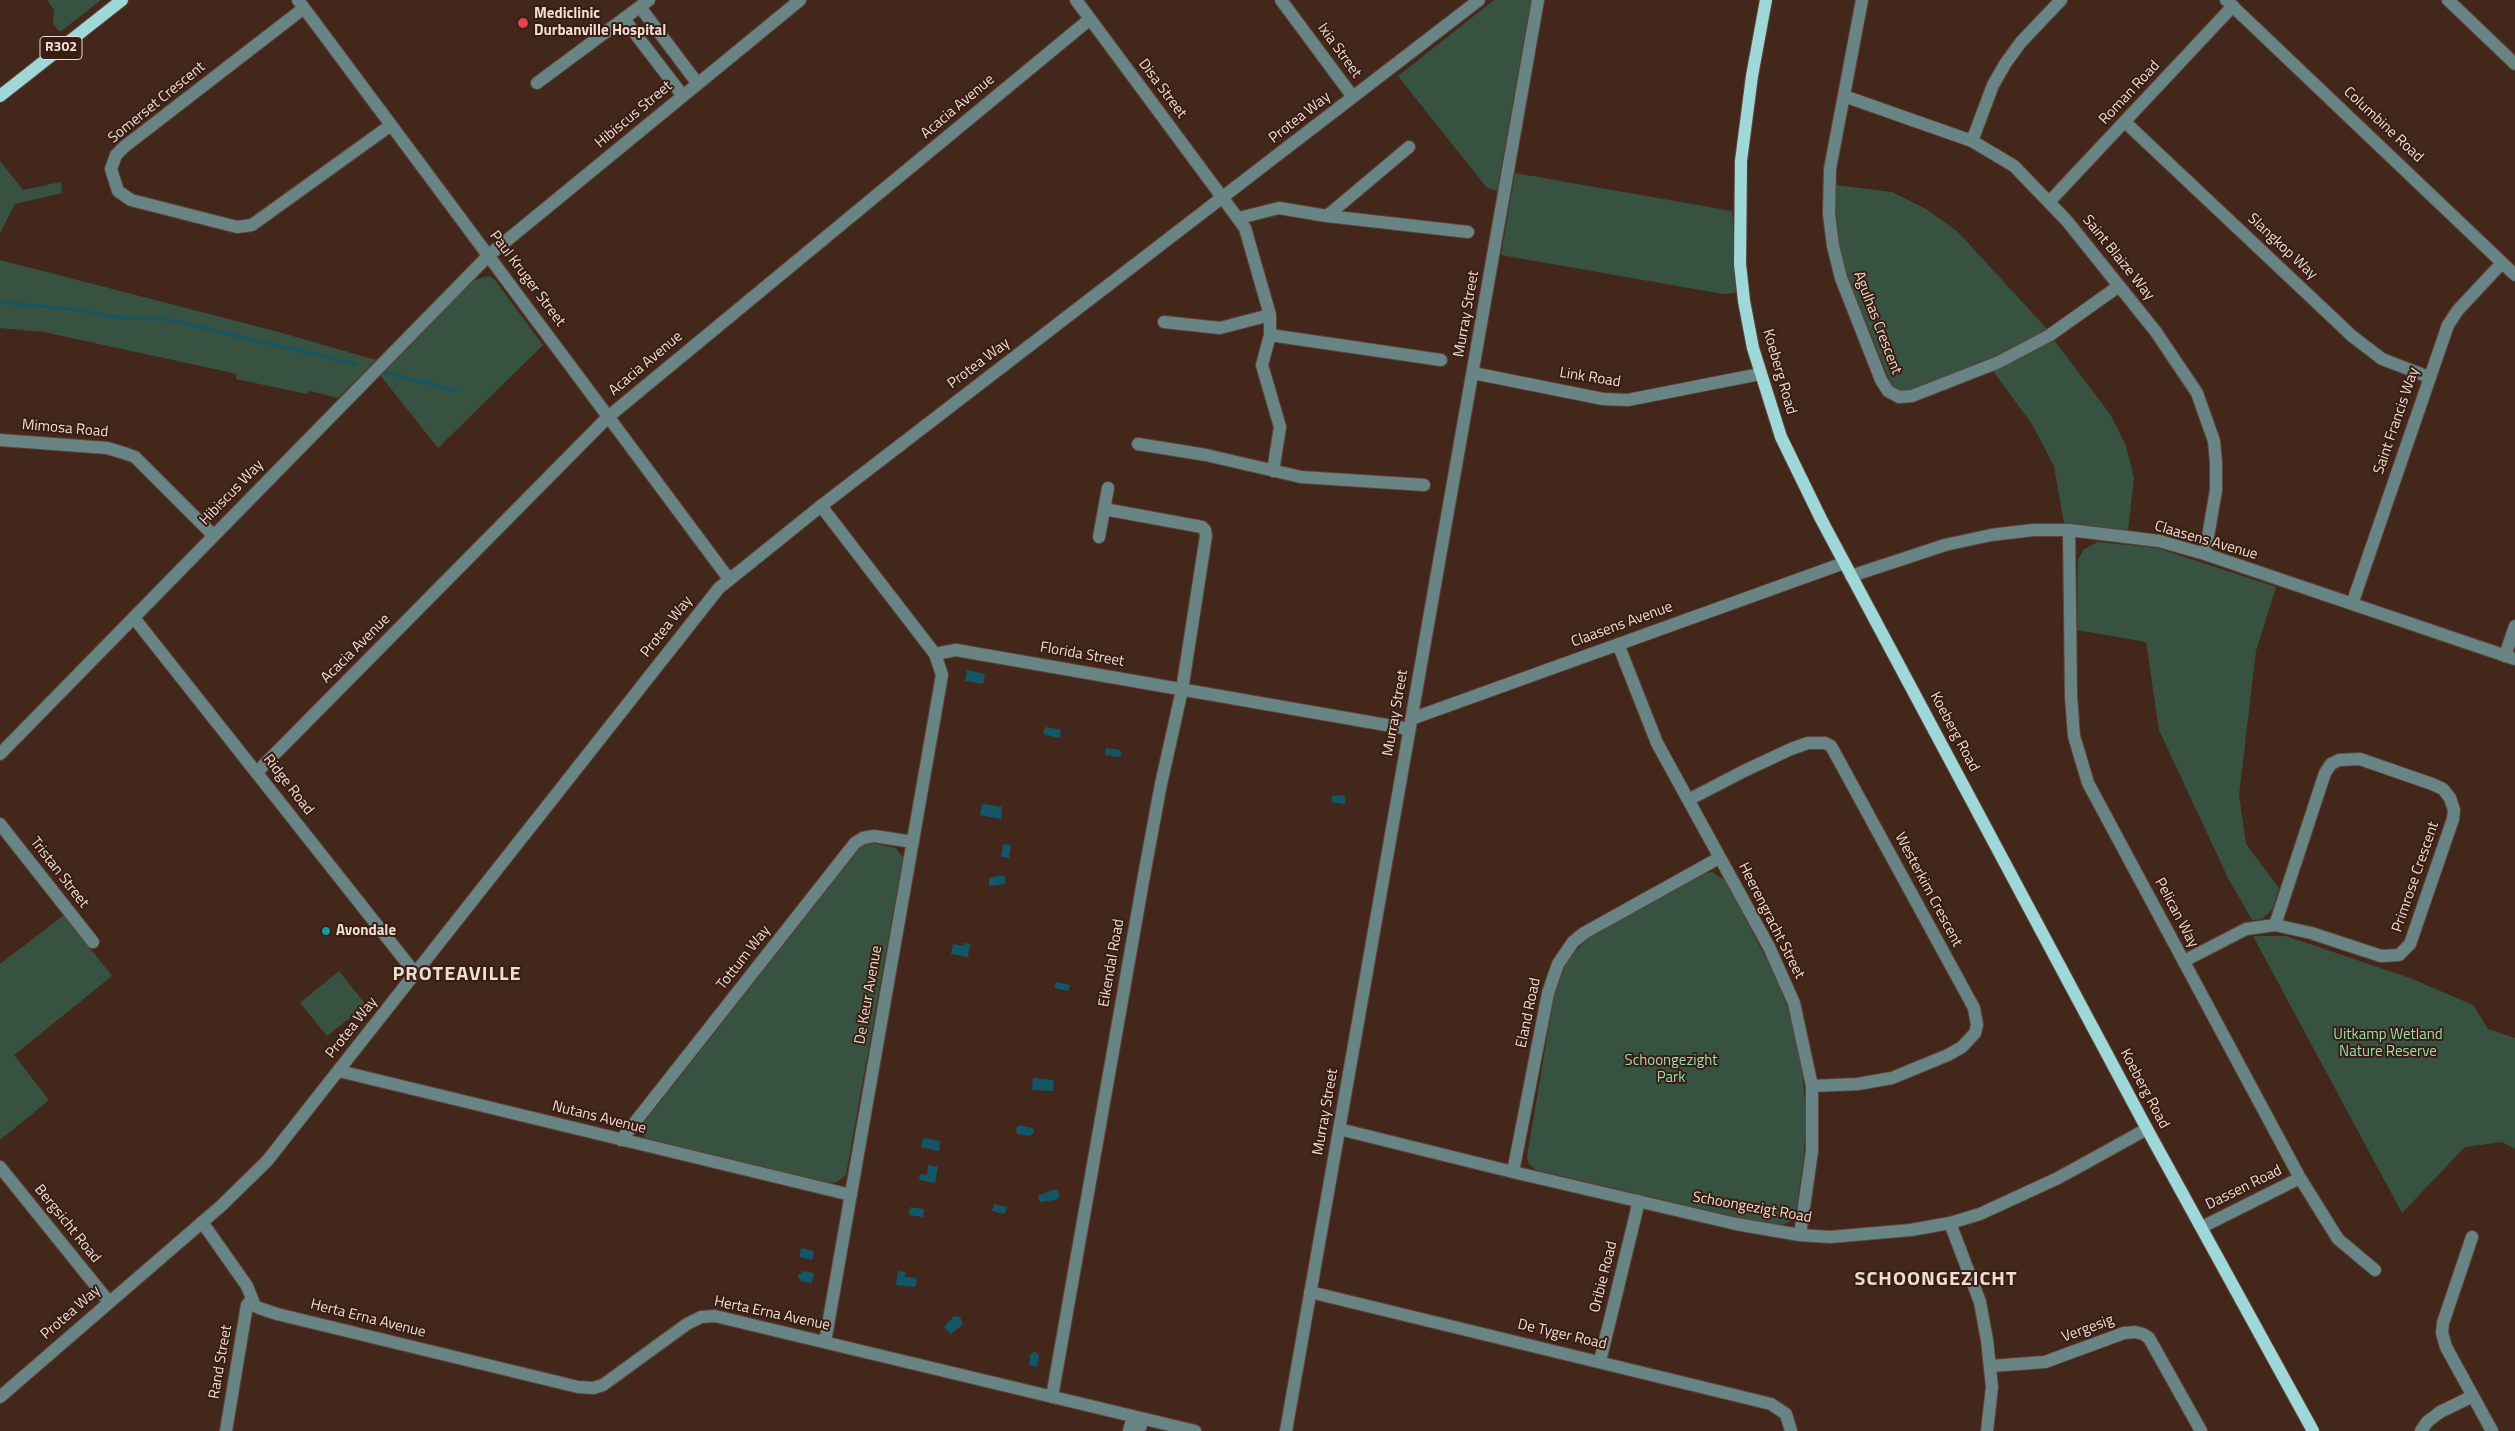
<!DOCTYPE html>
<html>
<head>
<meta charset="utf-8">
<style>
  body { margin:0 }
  canvas { display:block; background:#43271b }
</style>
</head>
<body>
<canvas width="2515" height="1431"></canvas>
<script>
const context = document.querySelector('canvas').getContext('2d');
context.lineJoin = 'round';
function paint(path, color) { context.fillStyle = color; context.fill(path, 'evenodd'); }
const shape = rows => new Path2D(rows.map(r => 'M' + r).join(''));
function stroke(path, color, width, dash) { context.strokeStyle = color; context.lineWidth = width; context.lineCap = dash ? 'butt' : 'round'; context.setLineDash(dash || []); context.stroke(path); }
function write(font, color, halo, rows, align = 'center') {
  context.font = font + ' "Titillium Web",sans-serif'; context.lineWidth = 4; context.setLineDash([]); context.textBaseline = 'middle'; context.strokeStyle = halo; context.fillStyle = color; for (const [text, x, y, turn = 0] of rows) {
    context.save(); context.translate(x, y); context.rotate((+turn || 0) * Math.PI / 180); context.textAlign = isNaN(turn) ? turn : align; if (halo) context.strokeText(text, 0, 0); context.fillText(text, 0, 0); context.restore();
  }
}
const green = shape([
  [47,0,101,0,60,32,53,24,54,10],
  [1494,0,1531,0,1497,191,1487,188,1398,76],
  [0,161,23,190,61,182,62,193,15,204,0,233],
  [1515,173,1732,211,1737,289,1735,293,1723,294,1501,255],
  [1835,185,1892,192,1926,209,1958,232,2047,329,2001,354,1912,390,1901,390,1892,386,1847,276,1839,249,1835,218],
  [0,260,275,331,376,360,338,398,310,391,307,394,236,379,237,374,44,332,0,328],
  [488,276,494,279,543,345,438,448,380,375,474,280],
  [2054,340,2110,414,2126,446,2134,478,2128,530,2064,524,2054,466,2032,424,1993,371],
  [2098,542,2157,548,2276,587,2256,651,2239,795,2246,844,2279,888,2272,910,2262,919,2252,920,2228,878,2159,730,2146,642,2077,630,2078,560,2084,549],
  [872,843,896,848,903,857,846,1175,837,1182,829,1183,645,1138,641,1132,642,1125,859,849,864,844],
  [1712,872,1725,880,1777,979,1793,1023,1802,1069,1806,1113,1804,1155,1796,1214,1789,1222,1782,1225,1748,1220,1536,1170,1529,1164,1527,1157,1555,990,1567,960,1592,934,1704,873],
  [64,915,112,976,14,1055,49,1100,0,1140,0,964],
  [2253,936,2286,936,2410,978,2473,1005,2488,1029,2515,1038,2515,1149,2502,1142,2465,1147,2402,1213],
  [339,971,366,1005,327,1036,300,1003]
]);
const water = shape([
  [967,670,985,674,983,684,965,681],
  [1046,727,1061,730,1060,738,1045,735,1043,731],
  [1106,748,1120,750,1122,754,1119,757,1105,755],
  [1343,795,1346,798,1345,804,1331,802,1332,796],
  [982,804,1002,807,1001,819,980,815],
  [1003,844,1011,845,1009,858,1001,857],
  [998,876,1005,876,1005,884,989,886,989,878],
  [964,943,970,944,968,957,951,954,953,944,964,946],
  [1056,982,1070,985,1068,991,1054,988],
  [1033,1078,1054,1080,1053,1091,1032,1090],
  [1019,1125,1033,1128,1034,1133,1030,1136,1017,1134,1016,1128],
  [923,1138,940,1141,939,1151,921,1147],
  [928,1165,938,1167,935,1183,919,1180,920,1174,927,1175],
  [1052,1190,1057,1190,1060,1196,1055,1200,1040,1202,1038,1196],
  [994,1204,1007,1207,1005,1214,992,1211],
  [910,1207,924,1209,923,1217,909,1215],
  [801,1248,814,1251,812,1260,799,1257],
  [804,1271,814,1273,812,1283,801,1281,797,1276],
  [898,1271,905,1272,905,1277,917,1278,915,1287,896,1285],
  [954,1316,960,1317,963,1324,951,1334,944,1327],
  [1035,1351,1039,1356,1037,1367,1029,1365,1030,1355]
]);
const stream = shape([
  [0,302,77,310,121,318,166,319,355,364],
  [383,372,459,391]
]);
const minor = shape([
  [298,0,729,579],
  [1076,0,1245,228,1270,315,1270,335,1262,365,1280,427,1273,471],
  [1281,0,1353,97],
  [1862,0,1830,169,1829,214,1833,246,1841,278,1881,380,1888,391,1899,397,1912,396,1999,362,2050,335,2119,286],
  [2226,0,2515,275],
  [2448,0,2515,64],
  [640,7,698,84],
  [304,8,124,147,116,155,111,169,118,191,131,200,237,227,252,225,391,125],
  [624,19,683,96],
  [537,83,649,0],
  [1844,96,1972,141,2014,166,2067,221,2156,332,2197,393,2214,441,2216,462,2216,490,2205,554],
  [2125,122,2352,336,2382,359,2429,377],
  [1972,141,1993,85,2005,64,2021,42,2061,0],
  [2050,201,2233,6],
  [1327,216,1409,147],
  [1239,218,1279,208,1327,216,1468,232],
  [1164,322,1220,328,1270,315],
  [1270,335,1441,360],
  [1473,373,1603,399,1628,400,1760,374],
  [0,440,107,448,127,454,135,457,214,536],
  [1138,444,1206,455,1301,477,1424,485],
  [821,506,935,654,942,675,825,1342],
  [2069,530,2071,696,2074,736,2088,783,2300,1178,2338,1239,2375,1270],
  [1099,537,1108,488],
  [1851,576,1945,545,1991,535,2033,530,2069,530,2127,537,2159,541,2205,554,2515,659],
  [2352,604,2448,325,2458,310,2501,264],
  [134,618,415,973],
  [1618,644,1657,743,1769,947,1794,1003,1812,1086,1812,1151,1800,1235],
  [935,654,956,650,1409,729],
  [2505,656,2515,626],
  [1411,719,1844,563],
  [0,754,489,255,800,0],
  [257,772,608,417,1090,19],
  [1690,799,1744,771,1791,749,1808,743,1825,743,1831,746,1974,1008,1977,1025,1975,1033,1962,1047,1948,1055,1892,1078,1858,1084,1812,1086],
  [0,824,93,942],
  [2184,961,2246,929,2275,925,2311,933,2381,956,2399,955,2410,944,2453,819,2454,810,2450,798,2443,789,2432,784,2360,759,2339,760,2331,764,2325,773,2275,925],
  [339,1071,851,1195],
  [1339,1129,1513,1172,1736,1224,1800,1235,1830,1237,1911,1230,1950,1223,1980,1214,2058,1178,2147,1129],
  [621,1140,855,843,863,838,874,836,913,842],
  [0,1167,109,1302],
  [1513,1172,1548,993,1558,964,1573,942,1584,933,1719,858],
  [202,1222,247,1286,255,1306,259,1308,277,1314,578,1387,593,1388,603,1385,687,1324,701,1317,715,1316,1195,1431],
  [1950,1223,1980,1302,1987,1340,1992,1387,1987,1431],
  [2202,1227,2300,1178],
  [2472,1237,2443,1323,2442,1333,2446,1347,2492,1431],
  [1310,1292,1771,1404,1786,1414,1791,1431],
  [1600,1361,1639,1201],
  [1991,1366,2045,1362,2124,1333,2135,1332,2143,1334,2149,1338,2201,1431],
  [0,1397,221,1206,267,1161,719,588,821,506,1479,0],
  [1052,1397,1145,870,1161,784,1182,690,1206,536,1205,530,1202,527,1104,509],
  [226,1431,247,1305,251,1300],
  [1129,1431,1133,1416],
  [1139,1431,1143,1419],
  [1286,1431,1538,0],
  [2421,1431,2427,1422,2440,1412,2473,1396]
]);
const major = shape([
  [1766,0,1752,76,1741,161,1740,264,1744,301,1753,348,1781,437,1821,519,2147,1129,2313,1431],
  [0,96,122,0]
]);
const markers = [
  [523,23,6,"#e0444e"],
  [326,931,5,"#0f9aa8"]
];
const shields = [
  [61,48,42]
];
const shieldNames = [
  ["R302",61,48]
];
const poiNames = [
  ["Mediclinic",534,14],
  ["Durbanville Hospital",534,31],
  ["Avondale",336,931]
];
const streetNames = [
  ["Ixia Street",1339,51,54],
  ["Disa Street",1162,89,53],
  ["Roman Road",2130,93,-47],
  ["Somerset Crescent",157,103,-39],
  ["Acacia Avenue",958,107,-40],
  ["Hibiscus Street",634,115,-40],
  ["Protea Way",1300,118,-38],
  ["Columbine Road",2383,125,43],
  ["Slangkop Way",2282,247,43],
  ["Saint Blaize Way",2118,258,51],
  ["Paul Kruger Street",527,279,53],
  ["Murray Street",1467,314,-80],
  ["Agulhas Crescent",1877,323,69],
  ["Acacia Avenue",646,364,-40],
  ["Protea Way",979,364,-37],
  ["Koeberg Road",1779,372,74],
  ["Link Road",1590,378,9],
  ["Saint Francis Way",2397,421,-71],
  ["Mimosa Road",65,429,5],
  ["Hibiscus Way",232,493,-46],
  ["Claasens Avenue",2206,541,16],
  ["Claasens Avenue",1622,625,-20],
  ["Protea Way",667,627,-52],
  ["Acacia Avenue",356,649,-45],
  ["Florida Street",1082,655,10],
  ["Murray Street",1396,713,-80],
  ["Koeberg Road",1954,732,62],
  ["Ridge Road",288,785,52],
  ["Tristan Street",59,873,52],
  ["Primrose Crescent",2416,877,-71],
  ["Westerkim Crescent",1928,890,62],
  ["Pelican Way",2176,913,62],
  ["Heerengracht Street",1771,921,63],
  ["Tottum Way",744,958,-52],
  ["Eikendal Road",1112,963,-80],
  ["De Keur Avenue",869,995,-80],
  ["Eland Road",1529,1013,-78],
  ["Protea Way",352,1028,-52],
  ["Koeberg Road",2144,1089,62],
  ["Murray Street",1326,1112,-80],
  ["Nutans Avenue",599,1118,14],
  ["Dassen Road",2244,1188,-26],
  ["Schoongezigt Road",1752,1208,10],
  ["Bergsicht Road",67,1224,51],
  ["Oribie Road",1604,1277,-76],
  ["Protea Way",71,1313,-41],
  ["Herta Erna Avenue",772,1314,12],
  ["Herta Erna Avenue",368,1319,14],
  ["Vergesig",2088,1329,-20],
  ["De Tyger Road",1562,1335,13],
  ["Rand Street",221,1362,-80]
];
const parkNames = [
  ["Uitkamp Wetland",2388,1035],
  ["Nature Reserve",2388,1052],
  ["Schoongezight",1671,1061],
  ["Park",1671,1078]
];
const districtNames = [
  ["PROTEAVILLE",457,975],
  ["SCHOONGEZICHT",1936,1280]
];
paint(green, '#375241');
paint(water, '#135668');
stroke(stream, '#135668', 3);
stroke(minor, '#5f4439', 14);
stroke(major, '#5f4439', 14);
stroke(minor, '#688484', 12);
stroke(major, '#9ed8d9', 12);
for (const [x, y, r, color] of markers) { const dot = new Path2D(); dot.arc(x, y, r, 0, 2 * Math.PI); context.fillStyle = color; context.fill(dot); stroke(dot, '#381d12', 2); }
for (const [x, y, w] of shields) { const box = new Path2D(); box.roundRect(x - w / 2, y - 11.5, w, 23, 4); context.fillStyle = '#381d12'; context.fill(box); stroke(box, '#efdcd5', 1); }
write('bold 14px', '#efdcd5', null, shieldNames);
write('bold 15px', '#efdcd5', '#381d12', poiNames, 'left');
write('15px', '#efdcd5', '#381d12', streetNames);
write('15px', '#95dfb0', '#381d12', parkNames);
context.letterSpacing = '1px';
write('bold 20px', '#efdcd5', '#381d12', districtNames);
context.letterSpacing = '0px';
</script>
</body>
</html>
